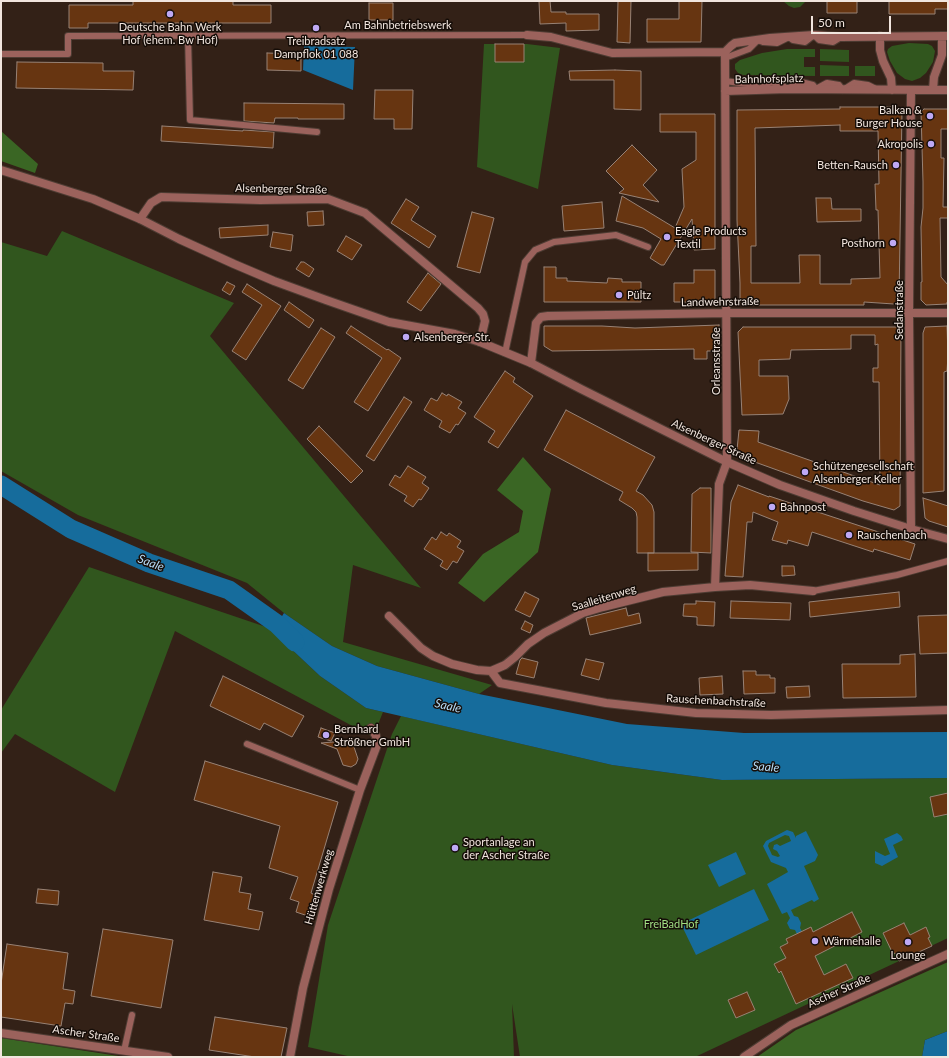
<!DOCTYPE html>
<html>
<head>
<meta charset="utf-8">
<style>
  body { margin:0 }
  #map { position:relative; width:949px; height:1058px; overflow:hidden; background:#332117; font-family:Lato,sans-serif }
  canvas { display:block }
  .frame { position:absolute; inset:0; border:2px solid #f1e5de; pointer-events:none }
  .scale { position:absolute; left:811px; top:16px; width:80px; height:18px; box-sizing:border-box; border:2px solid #f1e5de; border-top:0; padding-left:5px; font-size:12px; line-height:14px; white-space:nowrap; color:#f1e5de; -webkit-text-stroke:3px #150d08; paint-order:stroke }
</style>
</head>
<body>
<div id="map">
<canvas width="949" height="1058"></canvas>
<div class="frame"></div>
<div class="scale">50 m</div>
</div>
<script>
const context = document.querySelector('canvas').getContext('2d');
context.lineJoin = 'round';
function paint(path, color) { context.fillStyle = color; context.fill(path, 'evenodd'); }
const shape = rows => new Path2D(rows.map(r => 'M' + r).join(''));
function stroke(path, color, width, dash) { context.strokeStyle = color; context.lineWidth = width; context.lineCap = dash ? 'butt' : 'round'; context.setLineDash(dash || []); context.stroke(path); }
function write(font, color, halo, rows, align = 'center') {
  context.font = font + ' Lato,sans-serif'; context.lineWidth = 3; context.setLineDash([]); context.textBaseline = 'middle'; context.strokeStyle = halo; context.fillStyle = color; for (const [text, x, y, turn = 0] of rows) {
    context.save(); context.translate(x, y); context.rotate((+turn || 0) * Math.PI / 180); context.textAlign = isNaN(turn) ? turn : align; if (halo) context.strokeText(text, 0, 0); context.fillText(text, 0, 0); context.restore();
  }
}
const green = shape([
  [783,1,806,1,800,7,794,8,789,6],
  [909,43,928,44,932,46,935,51,933,62,926,73,920,78,912,81,905,79,897,73,890,61,887,52,888,49,892,46],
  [484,44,527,44,560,48,538,189,477,167],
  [787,49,815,49,815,57,804,57,804,67,815,67,815,76,743,75,738,73,735,69,735,64,740,60,762,53],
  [820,49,849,50,849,62,820,61],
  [820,65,849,66,849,76,820,76],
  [855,66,875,66,875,76,855,76],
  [62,231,234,303,210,336,421,588,353,565,343,642,492,685,479,694,377,666,332,646,284,613,247,583,78,515,1,471,1,242,47,256],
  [89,567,269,628,320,676,366,708,383,712,373,737,175,631,115,792,15,734,1,753,1,710],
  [401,716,612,765,722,780,948,778,948,938,695,1057,520,1057,512,1004,514,1057,352,1057,308,1047,328,925,392,734]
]);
const forest = shape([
  [1,131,38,164,35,173,1,161],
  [523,457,551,489,538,552,484,602,458,583,483,554,519,532,523,511,497,490],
  [948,962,948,1031,925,1040,922,1057,757,1057,796,1030],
  [1,1038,125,1057,1,1057]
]);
const water = shape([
  [304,46,355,47,353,90,303,70],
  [284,613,332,646,377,666,479,694,627,724,744,733,948,732,948,778,722,780,612,765,366,708,320,676,269,628,277,624],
  [787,830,793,832,796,838,796,836,806,831,818,855,815,861,804,866,819,899,814,902,812,900,791,910,794,916,798,917,801,923,800,928,804,935,799,938,795,930,790,929,787,923,790,918,787,912,782,914,767,884,788,872,786,868,771,862,763,846,766,841],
  [785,835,789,836,791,841,780,846,777,844,774,845,773,849,777,851,780,856,778,857,772,855,768,846,769,843],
  [897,833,901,836,903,840,893,845,898,857,882,866,875,863,875,851,885,856,890,854,884,839],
  [736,852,746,874,719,887,708,865],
  [754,889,769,920,696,955,681,924],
  [948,1031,948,1057,922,1057,925,1040]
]);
const river = shape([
  [1,485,71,529,149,563,229,590,277,624,295,642]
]);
const building = shape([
  [133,1,233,1,233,5,271,5,271,23,88,23,88,28,69,28,69,5,133,5,133,1],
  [539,1,550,1,551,12,566,12,566,14,599,14,599,30,566,31,566,23,540,24,539,1],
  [618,1,631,1,630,43,617,42,618,1],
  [679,1,702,1,701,42,647,42,647,19,679,19,679,1],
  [827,1,857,1,857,13,827,13,827,1],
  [889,1,948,1,948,9,935,9,935,14,889,14,889,1],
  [369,3,393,3,393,20,369,20,369,3],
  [495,44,524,44,524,62,495,62,495,44],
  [267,53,301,54,301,71,267,70,267,53],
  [17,62,103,63,103,71,134,71,133,90,16,88,17,62],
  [615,70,641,71,641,110,614,109,614,80,570,80,569,71,615,70],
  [375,90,413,90,412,129,394,129,394,119,374,119,375,90],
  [244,103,344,104,344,119,298,119,298,118,275,118,274,123,244,121,244,103],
  [840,107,897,107,902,111,899,300,894,304,864,302,864,305,740,305,740,283,737,220,737,110,840,109,840,107],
  [840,125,840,131,878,131,879,184,875,184,876,210,878,210,880,278,851,279,851,284,820,284,820,255,799,255,800,283,751,283,751,246,756,246,755,128,840,125],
  [924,109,948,109,948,129,941,129,941,158,944,158,943,207,948,207,948,218,940,218,941,277,948,285,948,302,947,302,947,304,926,305,921,300,921,282,922,282,921,227,923,208,923,182,921,112,924,109],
  [660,114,715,114,715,249,694,250,692,219,664,265,661,265,650,258,661,239,643,228,616,221,622,196,675,228,684,207,682,169,696,160,696,132,660,132,660,114],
  [162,126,243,131,243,130,274,132,273,148,161,141,162,126],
  [632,145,657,170,643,185,659,202,619,193,624,189,606,171,632,145],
  [816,198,831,198,832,209,861,209,861,221,817,222,816,198],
  [406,199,419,207,411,220,436,236,429,248,391,223,406,199],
  [602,202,604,228,564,231,562,206,602,202],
  [323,211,324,225,308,226,307,212,323,211],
  [472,212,494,218,480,273,457,267,472,212],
  [268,225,268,235,220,238,219,228,268,225],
  [273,232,293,235,291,251,270,247,273,232],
  [346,236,362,245,352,260,337,251,346,236],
  [301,262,304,262,314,269,309,277,296,269,301,262],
  [544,267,556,267,556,278,567,278,567,281,607,283,608,278,622,279,622,282,641,282,641,302,544,302,544,267],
  [694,270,715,270,715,302,674,302,674,283,694,283,694,270],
  [428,273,441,284,421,311,407,302,428,273],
  [227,282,235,286,230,295,222,290,227,282],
  [247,284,281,306,246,360,232,351,262,305,242,292,247,284],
  [289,302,314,320,309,328,284,310,289,302],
  [719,325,719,351,707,351,707,359,694,359,694,349,552,351,544,346,544,326,602,326,635,328,719,325],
  [351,326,387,350,388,349,401,358,368,411,354,402,382,358,346,333,351,326],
  [947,326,948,356,947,371,944,372,944,491,923,493,923,333,925,327,947,326],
  [743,327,901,327,900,506,894,510,863,501,741,457,737,450,739,430,759,431,758,442,880,485,879,382,873,382,873,368,878,368,878,344,875,345,875,335,851,335,851,349,791,350,790,359,759,360,759,376,788,376,789,399,783,414,742,415,738,332,743,327],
  [321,328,335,337,303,389,288,380,321,328],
  [505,371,515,378,513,382,533,396,498,448,488,442,495,431,474,417,505,371],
  [442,393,447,396,448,394,462,402,458,408,466,413,458,425,456,424,450,433,439,427,442,421,424,410,431,398,437,401,442,393],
  [404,397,412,402,374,461,366,456,404,397],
  [566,410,655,457,636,491,643,495,652,505,654,512,654,553,637,553,637,517,636,512,632,508,619,500,623,492,544,450,566,410],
  [319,426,363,471,351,483,307,439,319,426],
  [408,466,426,477,422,483,429,488,421,500,419,499,413,507,404,501,407,496,389,485,395,475,400,478,408,466],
  [738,485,769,497,769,496,915,544,910,560,874,549,873,552,812,532,808,546,788,540,787,544,772,540,778,522,753,512,752,522,747,522,743,577,725,576,731,502,738,485],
  [700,488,711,488,711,553,691,552,692,494,700,488],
  [923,498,948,506,948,527,929,521,925,518,923,498],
  [441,532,447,536,449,533,461,541,457,547,464,551,457,563,453,561,447,570,440,566,443,561,424,549,432,537,436,540,441,532],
  [648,553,698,553,698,570,648,571,648,553],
  [782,566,794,566,795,575,782,576,782,566],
  [525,592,539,599,530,617,515,610,525,592],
  [899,592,900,607,810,617,809,602,899,592],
  [696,601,715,602,714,626,697,625,697,617,683,616,684,604,696,604,696,601],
  [731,601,791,603,790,620,730,618,731,601],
  [626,608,628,616,639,613,641,623,590,635,586,618,626,608],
  [948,615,948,653,920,654,918,616,948,615],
  [525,621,533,625,530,633,521,629,525,621],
  [915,654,916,697,843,698,842,664,900,664,900,655,915,654],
  [522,658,538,662,534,678,516,674,520,660,522,658],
  [586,659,604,663,599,680,581,675,586,659],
  [743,671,756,671,756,675,770,675,770,678,775,678,775,693,744,694,743,671],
  [223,676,304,716,292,737,264,723,260,730,210,706,223,676],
  [722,676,723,694,700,695,699,678,722,676],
  [809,686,810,697,787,698,786,687,809,686],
  [321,728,335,733,331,741,318,737,321,728],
  [345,741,353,744,358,759,356,764,351,767,343,765,337,749,321,743,345,741],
  [205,761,338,802,311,893,315,895,308,916,296,912,299,902,290,899,298,877,269,868,280,826,194,800,205,761],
  [948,793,948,814,934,817,930,797,948,793],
  [213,872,242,877,239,892,251,894,248,909,263,912,259,930,204,920,213,872],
  [38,889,59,891,58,905,36,903,38,889],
  [852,912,862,932,815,956,824,975,846,964,853,978,796,1004,781,971,779,973,774,964,786,958,780,947,788,943,786,939,811,927,813,932,852,912],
  [904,923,910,935,926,927,930,937,928,938,932,946,899,961,895,953,893,954,883,933,904,923],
  [103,929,173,940,161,1008,91,996,103,929],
  [7,944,68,953,63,989,75,991,73,1004,65,1003,61,1026,1,1017,1,984,7,944],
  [747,992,755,1010,736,1018,728,1000,747,992],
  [215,1017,287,1028,281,1057,255,1057,209,1050,215,1017]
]);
const service = shape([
  [188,36,190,120,317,132],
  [1,54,68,54,68,36,527,35],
  [725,58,749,49,758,40,763,42,777,43,789,37,793,40,805,42,814,35,819,40,833,42,841,37],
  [725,81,748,84,754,85,759,89,771,82,782,85,787,89,801,82,813,85,816,89,827,83,839,85,843,90,854,83,868,85,876,89],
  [505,353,525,262,535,250,554,242,616,235,648,247],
  [813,591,897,575,948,561],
  [247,744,360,790],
  [124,1051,132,1015]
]);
const minor = shape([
  [527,35,551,37,612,53,725,52],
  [880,36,880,50,883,61,891,78,892,90],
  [911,90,909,312,911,529],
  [933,90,934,77,942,55,942,36],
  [725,91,787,89,948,90],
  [140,219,151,203,161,197,260,200,328,199,365,213,478,308,483,314,485,321,480,342],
  [531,363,536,323,541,317,548,316,727,313,948,313],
  [715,587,719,484,727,462,725,52,731,46,735,43,770,38,814,35,841,37,948,36],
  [389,616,421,648,433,656,452,664,477,670,491,671,505,665,515,657,528,644,544,633,583,613,603,607,663,592,715,587,750,585,813,591],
  [491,671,500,683,606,703,696,713,771,715,948,710],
  [290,1057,303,988,329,889,360,790,377,745,376,736,371,728]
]);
const tertiary = shape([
  [1,170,93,199,140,219,179,239,234,264,274,281,326,300,389,322,455,334,480,342,531,363,581,389,727,462,780,485,854,511,911,529,948,539],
  [1,1033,168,1057],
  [744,1057,791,1025,948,954]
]);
const markers = [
  [170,14,4,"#bea9f4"],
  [316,28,4,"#bea9f4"],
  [930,116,4,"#bea9f4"],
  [931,144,4,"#bea9f4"],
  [896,165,4,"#bea9f4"],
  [667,237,4,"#bea9f4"],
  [893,243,4,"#bea9f4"],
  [619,295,4,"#bea9f4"],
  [406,337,4,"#bea9f4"],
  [805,472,4,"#bea9f4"],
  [772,507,4,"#bea9f4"],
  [849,535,4,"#bea9f4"],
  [326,735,4,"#bea9f4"],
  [455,848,4,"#bea9f4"],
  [815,941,4,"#bea9f4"],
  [908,942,4,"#bea9f4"]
];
const streetNames = [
  ["Am Bahnbetriebswerk",398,25],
  ["Bahnhofsplatz",769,79,-1],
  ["Alsenberger Straße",281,189,1],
  ["Landwehrstraße",720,302,-1],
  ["Sedanstraße",899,310,-90],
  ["Orleansstraße",716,361,-90],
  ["Alsenberger Straße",714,442,25],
  ["Saalleitenweg",604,598,-17],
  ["Rauschenbachstraße",716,701,3],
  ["Hüttenwerkweg",319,887,-74],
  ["Ascher Straße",839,991,-24],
  ["Ascher Straße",86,1034,8]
];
const poiNames = [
  ["Deutsche Bahn Werk",170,27,"center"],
  ["Hof (ehem. Bw Hof)",170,40,"center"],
  ["Treibradsatz",316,41,"center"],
  ["Dampflok 01 088",316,54,"center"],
  ["Balkan &",922,110,"right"],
  ["Burger House",922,123,"right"],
  ["Akropolis",923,144,"right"],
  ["Betten-Rausch",888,165,"right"],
  ["Eagle Products",675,231],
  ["Textil",675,244],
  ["Posthorn",885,243,"right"],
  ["Pültz",627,295],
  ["Alsenberger Str.",414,337],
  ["Schützengesellschaft",813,466],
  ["Alsenberger Keller",813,479],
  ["Bahnpost",780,507],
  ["Rauschenbach",857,535],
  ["Bernhard",334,729],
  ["Strößner GmbH",334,742],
  ["Sportanlage an",463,842],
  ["der Ascher Straße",463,855],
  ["Wärmehalle",823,941],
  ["Lounge",908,955,"center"]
];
const parkNames = [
  ["FreiBadHof",671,924]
];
const waterNames = [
  ["Saale",151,563,21],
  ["Saale",448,706,13],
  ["Saale",766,767,5]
];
paint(green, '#31561e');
paint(forest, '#3a6624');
paint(water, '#166c9c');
stroke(river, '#166c9c', 19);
paint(building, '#673511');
stroke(building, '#988275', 1);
stroke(service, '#4e3c33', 8);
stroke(minor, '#4e3c33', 10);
stroke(tertiary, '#4e3c33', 10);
stroke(service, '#9b625c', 6);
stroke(minor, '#9b625c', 8);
stroke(tertiary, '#9b625c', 8);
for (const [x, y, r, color] of markers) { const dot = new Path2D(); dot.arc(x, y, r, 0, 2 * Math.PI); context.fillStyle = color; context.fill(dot); stroke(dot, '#150d08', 1.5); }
write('11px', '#f1e5de', '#150d08', streetNames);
write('11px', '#f1e5de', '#150d08', poiNames, 'left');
write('11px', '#a0df83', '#150d08', parkNames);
write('italic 12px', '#b6dcf7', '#150d08', waterNames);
</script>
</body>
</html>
